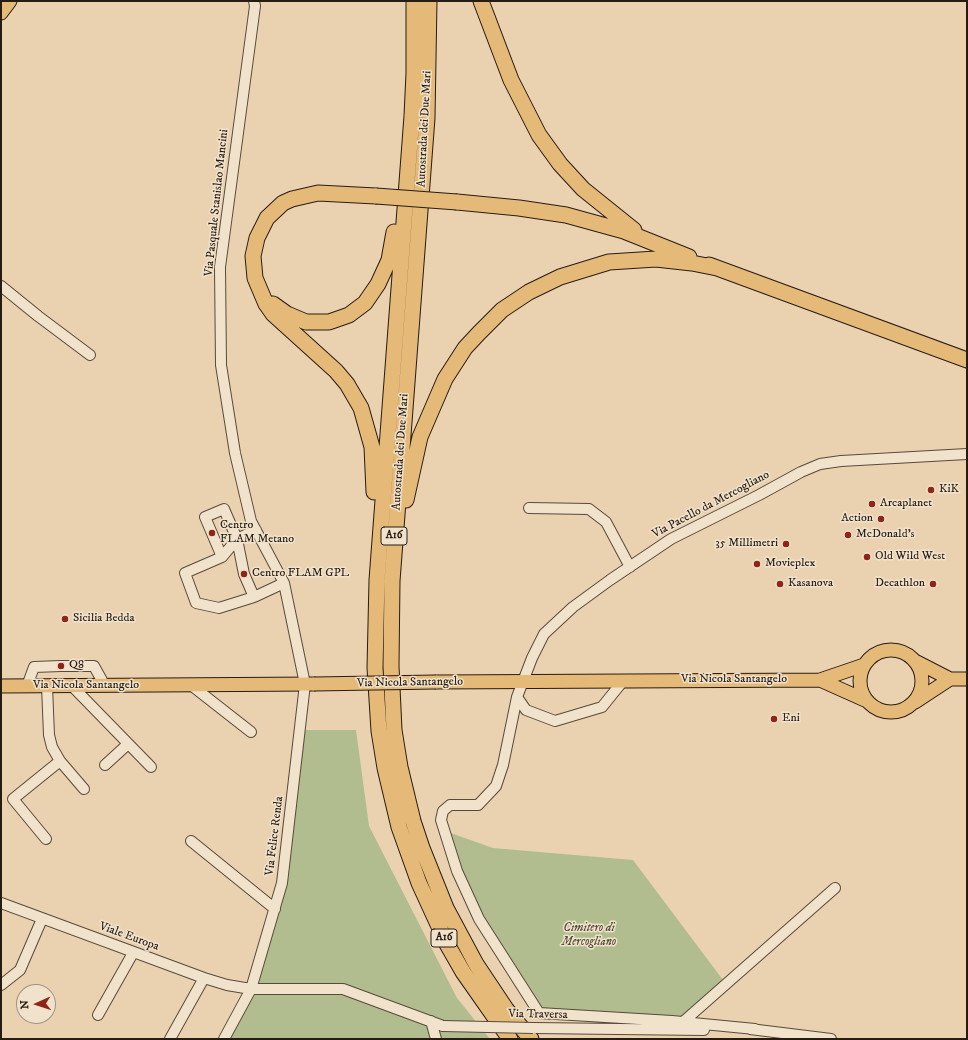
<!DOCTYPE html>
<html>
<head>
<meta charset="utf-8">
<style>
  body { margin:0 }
  #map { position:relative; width:968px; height:1040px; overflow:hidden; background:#ead2b1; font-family:"IM FELL DW Pica",serif }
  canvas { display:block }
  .frame { position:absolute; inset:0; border:2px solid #271c12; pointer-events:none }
  .north { position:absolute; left:16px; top:984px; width:40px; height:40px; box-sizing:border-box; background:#f1e2cc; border:1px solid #a09382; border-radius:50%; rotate:267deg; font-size:11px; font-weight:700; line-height:16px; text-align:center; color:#271c12 }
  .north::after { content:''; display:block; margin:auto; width:14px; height:18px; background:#8f2418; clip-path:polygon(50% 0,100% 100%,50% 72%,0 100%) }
</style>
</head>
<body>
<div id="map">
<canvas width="968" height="1040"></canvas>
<div class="frame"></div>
<div class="north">N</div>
</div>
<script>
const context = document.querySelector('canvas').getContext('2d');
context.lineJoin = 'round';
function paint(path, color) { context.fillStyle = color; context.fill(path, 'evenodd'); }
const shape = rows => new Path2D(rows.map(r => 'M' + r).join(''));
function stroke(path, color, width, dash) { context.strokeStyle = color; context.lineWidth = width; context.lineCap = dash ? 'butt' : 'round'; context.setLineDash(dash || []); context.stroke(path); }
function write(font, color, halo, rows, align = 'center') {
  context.font = font + ' "IM FELL DW Pica",serif'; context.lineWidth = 3; context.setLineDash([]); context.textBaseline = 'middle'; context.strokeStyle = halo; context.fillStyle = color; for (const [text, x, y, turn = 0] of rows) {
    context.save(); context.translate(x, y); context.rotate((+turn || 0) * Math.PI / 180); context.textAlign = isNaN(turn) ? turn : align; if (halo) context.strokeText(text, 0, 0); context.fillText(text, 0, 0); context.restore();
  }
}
const green = shape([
  [305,730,356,730,369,826,457,998,490,1039,228,1039,284,893],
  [445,831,493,848,633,860,726,984,683,1022,539,1013,479,919]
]);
const minor = shape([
  [1,286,38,316,90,355],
  [529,508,589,509,606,522,630,567],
  [256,530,237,539,244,574,254,597,284,583],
  [222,557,237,539,224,509,205,517,222,557,185,573,196,603,219,608,254,597],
  [191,685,251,732],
  [27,686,34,667,61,666,94,666,105,686],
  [47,686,49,735,52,747,60,761,84,789],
  [72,686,151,767],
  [517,697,526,710,555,721,602,707,623,681],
  [105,765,128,744],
  [46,839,13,799,60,761],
  [191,841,275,909],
  [1,903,204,978,227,985,251,989,343,989,443,1026],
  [1,985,20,970,42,919],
  [98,1015,133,953],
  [431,1021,436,1039],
  [683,1022,835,888],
  [533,1028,704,1030],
  [750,1029,831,1039],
  [755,1029,672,1021,539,1013,479,919,457,871,441,820,443,811,450,805,478,805,496,786,503,765,517,697,532,658,544,634,573,607,610,580,671,539,759,495,801,472,820,464,841,461,967,454],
  [170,1039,204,978],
  [224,1039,251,989,282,883,305,684,284,583,251,521,235,453,221,365,220,267,255,6,254,1]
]);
const major = shape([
  [1,13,10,1],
  '860 681a31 31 0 1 1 62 0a31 31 0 1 1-62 0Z',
  [915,661,950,679,967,679],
  [820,680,867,701],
  [436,682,820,680,864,665],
  [1,686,314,684],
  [915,702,950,679]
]);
const highway = shape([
  [414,1,414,73,412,116,377,580,375,668,379,731,385,768,399,827,419,883,447,944,463,972,510,1039],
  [429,1,427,118,392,581,391,666,394,730,400,767,413,821,422,848,446,908,476,964,506,1009,531,1039],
  [481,1,511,80,539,135,560,164,583,189,634,230],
  [457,202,519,208,566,215,624,231,689,257],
  [709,265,967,360],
  [273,304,287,314,306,322,329,322,349,315,365,303,378,284,389,260,394,232],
  [374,492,372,447,361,408,347,384,336,371,273,314,266,304,255,278,253,256,257,238,267,218,283,203,292,199,318,193,376,196],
  [406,500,420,437,445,379,465,348,479,333,502,310,529,292,560,277,609,262,656,259,692,263,717,268]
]);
const minorBridge = shape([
  [443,1026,533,1028]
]);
const majorBridge = shape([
  [314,684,436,682]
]);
const highwayBridge = shape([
  [376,196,457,202]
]);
const markers = [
  [931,490,4,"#8f2418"],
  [872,504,4,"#8f2418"],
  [881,519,4,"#8f2418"],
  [212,533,4,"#8f2418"],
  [848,535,4,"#8f2418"],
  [786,544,4,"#8f2418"],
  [867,557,4,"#8f2418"],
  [757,564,4,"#8f2418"],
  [244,574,4,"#8f2418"],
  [780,584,4,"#8f2418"],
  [933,584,4,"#8f2418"],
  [65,619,4,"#8f2418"],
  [61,666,4,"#8f2418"],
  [774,719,4,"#8f2418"]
];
const shields = [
  [394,536,26],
  [444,938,26]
];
const shieldNames = [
  ["A16",394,536],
  ["A16",444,938]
];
const streetNames = [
  ["Autostrada dei Due Mari",425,129,-87],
  ["Via Pasquale Stanislao Mancini",217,203,-84],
  ["Autostrada dei Due Mari",401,452,-86],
  ["Via Pacello da Mercogliano",711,505,-28],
  ["Via Nicola Santangelo",734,680],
  ["Via Nicola Santangelo",410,683,-1],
  ["Via Nicola Santangelo",86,686],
  ["Via Felice Renda",275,836,-83],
  ["Viale Europa",129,937,20],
  ["Via Traversa",538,1015,1]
];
const poiNames = [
  ["KiK",939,490],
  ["Arcaplanet",880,504],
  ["Action",873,519,"right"],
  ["Centro",220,526],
  ["FLAM Metano",220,540],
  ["McDonald's",856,535],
  ["35 Millimetri",778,544,"right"],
  ["Old Wild West",875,557],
  ["Movieplex",765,564],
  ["Centro FLAM GPL",252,574],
  ["Kasanova",788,584],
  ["Decathlon",925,584,"right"],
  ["Sicilia Bedda",73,619],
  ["Q8",69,666],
  ["Eni",782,719]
];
const parkNames = [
  ["Cimitero di",589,929],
  ["Mercogliano",589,943]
];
paint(green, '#b2bd8f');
stroke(minor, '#584a3a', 12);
stroke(major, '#271c12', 15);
stroke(highway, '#271c12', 17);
stroke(minor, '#f1e2cc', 10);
stroke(major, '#e5b978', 13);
stroke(highway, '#e5b978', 15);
stroke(minorBridge, '#584a3a', 12, []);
stroke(majorBridge, '#271c12', 15, []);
stroke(highwayBridge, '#271c12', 17, []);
stroke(minorBridge, '#f1e2cc', 10);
stroke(majorBridge, '#e5b978', 13);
stroke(highwayBridge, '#e5b978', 15);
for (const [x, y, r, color] of markers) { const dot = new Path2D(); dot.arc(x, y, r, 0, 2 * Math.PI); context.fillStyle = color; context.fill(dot); stroke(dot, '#f1e2cc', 1.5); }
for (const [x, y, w] of shields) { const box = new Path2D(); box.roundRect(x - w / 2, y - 9, w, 18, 3); context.fillStyle = '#f1e2cc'; context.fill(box); stroke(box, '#271c12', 1); }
write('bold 11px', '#271c12', null, shieldNames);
write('12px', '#271c12', '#f1e2cc', streetNames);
write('12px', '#271c12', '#f1e2cc', poiNames, 'left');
write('italic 12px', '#514c38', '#f1e2cc', parkNames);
</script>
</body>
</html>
